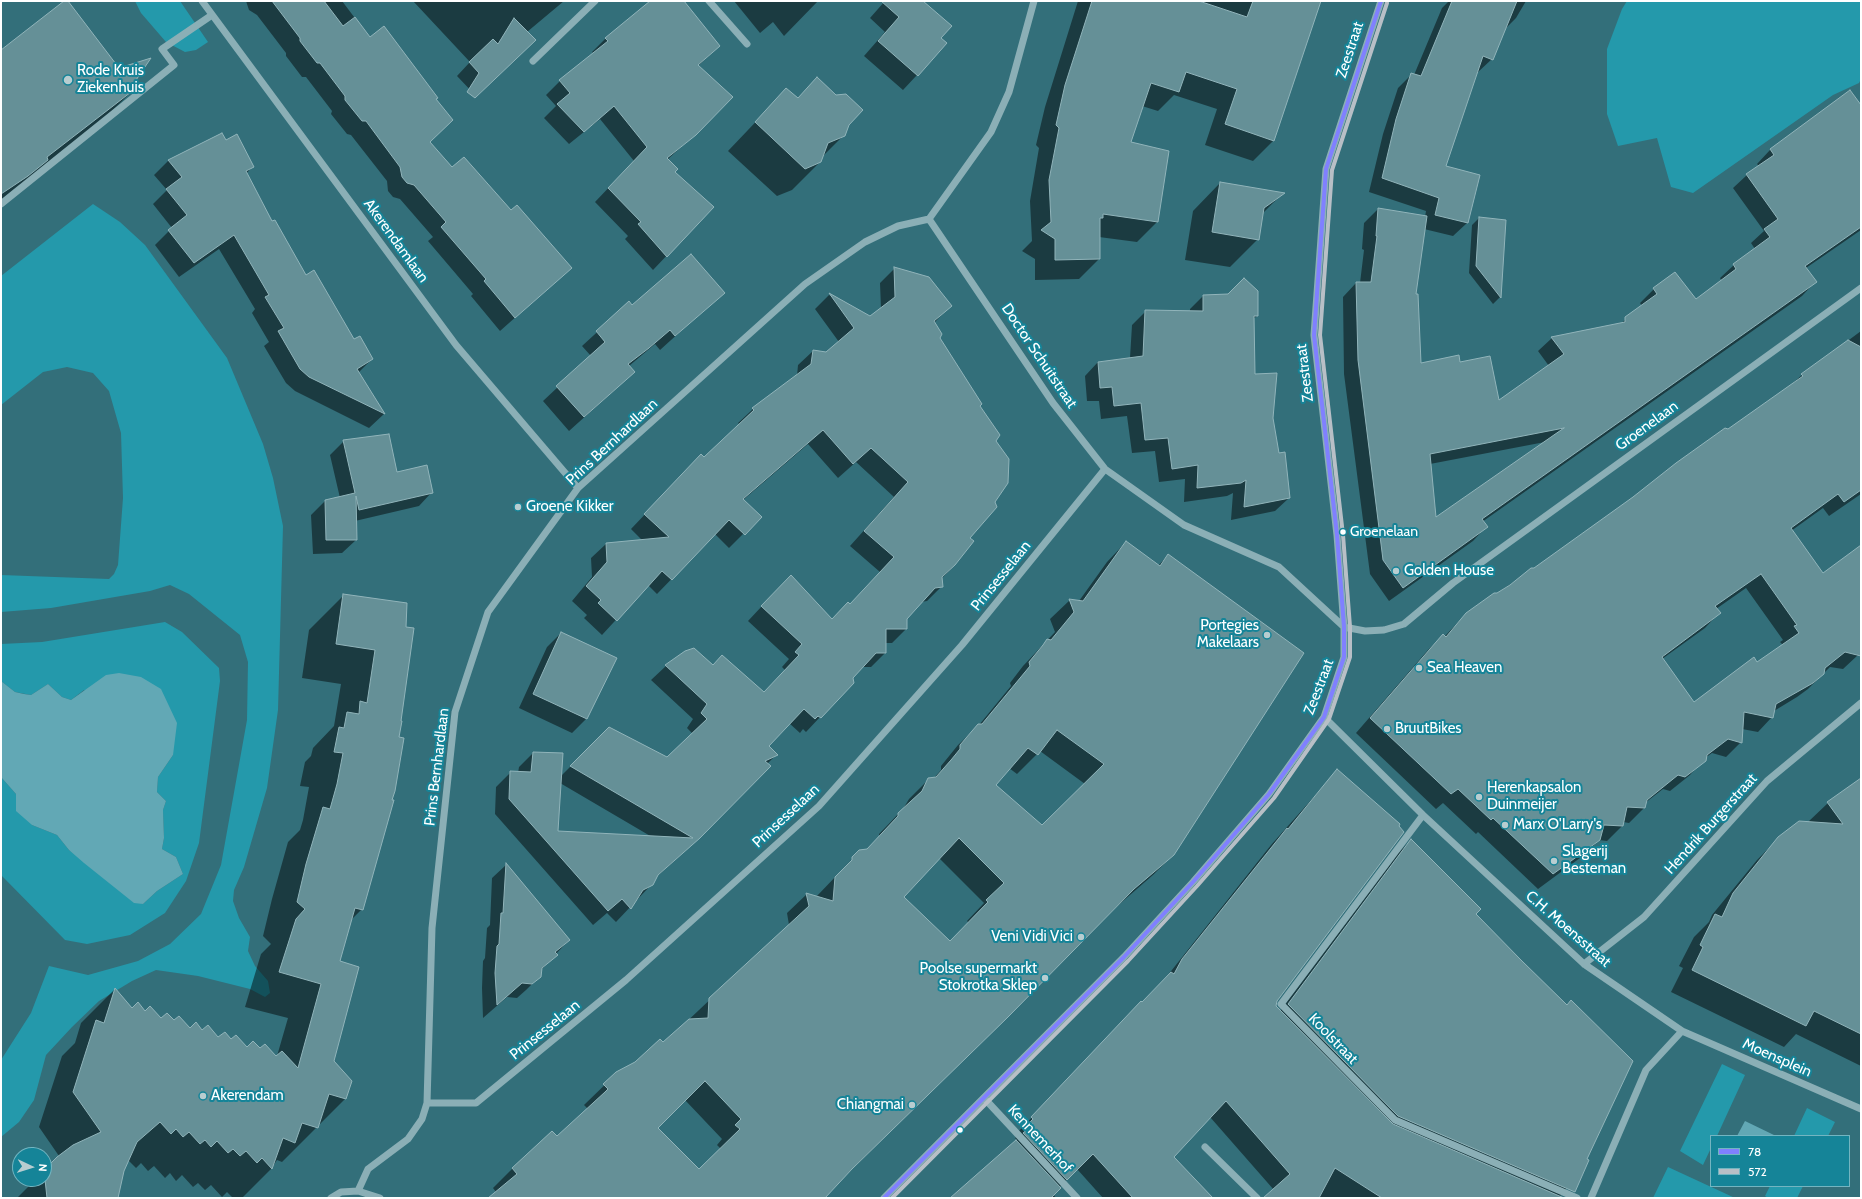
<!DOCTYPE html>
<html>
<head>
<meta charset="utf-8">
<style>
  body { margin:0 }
  #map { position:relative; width:1862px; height:1199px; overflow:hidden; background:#336f7a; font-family:Cabin,sans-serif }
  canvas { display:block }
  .frame { position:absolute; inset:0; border:2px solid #fff; pointer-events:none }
  .legend { position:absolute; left:1710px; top:1135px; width:140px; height:52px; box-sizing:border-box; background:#158498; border:1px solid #73b5c1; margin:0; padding:5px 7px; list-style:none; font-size:12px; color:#fff }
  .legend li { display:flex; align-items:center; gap:8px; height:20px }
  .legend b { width:20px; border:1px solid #73b5c1 }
  .north { position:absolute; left:12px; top:1147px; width:40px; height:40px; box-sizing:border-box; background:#158498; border:1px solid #73b5c1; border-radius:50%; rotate:94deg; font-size:11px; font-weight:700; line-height:16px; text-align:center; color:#fff }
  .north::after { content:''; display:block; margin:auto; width:14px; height:18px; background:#b8cdd0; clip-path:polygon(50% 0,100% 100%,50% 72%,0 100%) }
</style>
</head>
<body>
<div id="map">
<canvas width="1862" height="1199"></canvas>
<div class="frame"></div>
<ul class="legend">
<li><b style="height:5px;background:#8080ff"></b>78</li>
<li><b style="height:5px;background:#b8bfc6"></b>572</li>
</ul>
<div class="north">N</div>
</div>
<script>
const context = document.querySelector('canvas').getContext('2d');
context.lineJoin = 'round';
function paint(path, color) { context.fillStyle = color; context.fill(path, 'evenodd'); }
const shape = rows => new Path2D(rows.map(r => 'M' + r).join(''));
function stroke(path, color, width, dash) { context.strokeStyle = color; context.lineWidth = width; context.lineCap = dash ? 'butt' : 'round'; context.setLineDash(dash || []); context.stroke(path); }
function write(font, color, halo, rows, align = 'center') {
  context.font = font + ' Cabin,sans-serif'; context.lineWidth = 4; context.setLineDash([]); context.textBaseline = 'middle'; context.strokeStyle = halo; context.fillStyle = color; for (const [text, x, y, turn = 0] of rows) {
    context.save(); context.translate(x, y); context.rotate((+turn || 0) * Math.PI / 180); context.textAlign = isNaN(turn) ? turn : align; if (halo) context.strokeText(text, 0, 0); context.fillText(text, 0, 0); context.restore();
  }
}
const green = shape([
  [135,1,180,1,208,42,196,50,185,52,166,42,141,13],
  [1627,1,1861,1,1861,79,1859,83,1833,95,1693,193,1671,187,1657,138,1618,146,1607,114,1607,49,1622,9],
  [93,204,120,222,145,245,227,358,263,444,273,478,283,526,278,710,267,788,244,867,234,890,233,901,239,918,250,937,248,951,255,966,268,981,270,993,265,997,250,989,198,976,156,970,132,981,99,1001,72,1027,46,1055,34,1100,19,1122,1,1137,1,1060,31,1013,49,966,88,975,138,961,170,944,201,914,221,865,247,720,248,662,240,635,189,594,170,585,150,591,51,608,1,612,1,575,109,579,114,574,118,565,123,498,121,433,109,391,93,373,67,367,43,372,1,405,1,276],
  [165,622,182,632,219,668,220,681,199,843,186,881,165,913,130,935,87,944,65,940,1,875,1,777,16,794,32,825,57,835,69,850,143,904,157,891,183,874,176,857,162,849,164,838,163,810,166,801,157,792,158,777,173,755,84,690,71,700,62,697,48,684,31,695,15,692,1,681,1,644,42,642],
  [1722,1064,1745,1075,1717,1136,1711,1136,1711,1148,1703,1165,1680,1151],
  [1807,1108,1835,1122,1828,1136,1794,1136],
  [1668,1167,1735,1198,1653,1198],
  [1770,1186,1803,1186,1797,1198,1768,1198,1765,1196]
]);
const water = shape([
  [119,673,141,677,161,689,177,723,173,755,158,777,157,792,166,801,163,810,164,838,162,849,176,857,183,874,157,891,143,904,134,903,84,863,69,850,57,835,32,825,16,811,16,794,1,777,1,681,15,692,24,694,31,695,48,684,62,697,71,700,106,675],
  [1745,1121,1776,1136,1737,1136]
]);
const shadow = shape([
  [67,1,134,89,86,137,1,205,1,51],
  [246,1,342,1,370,38,429,142,452,168,510,212,571,268,500,331,471,296,473,294,428,241,433,237,400,199,393,197,388,191,387,181,351,135,347,134,331,114,332,111,306,77,302,77,286,56,286,53,257,15,249,10],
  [413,1,564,1,527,32,476,96,457,76,470,62],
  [652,1,664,1,719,46,698,66,695,134,667,160,674,172,713,207,653,270,625,239,628,236,595,202,634,161,600,119,569,144,544,118,556,106,546,95,560,81,594,54,592,52,606,38],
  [734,1,818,1,784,36,773,22,760,33],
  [885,1,921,1,939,38,917,75,903,90,864,56,885,32,870,18],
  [1078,1,1317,1,1273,141,1253,161,1205,145,1217,109,1174,95,1158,111,1142,106,1129,143,1168,151,1157,222,1137,242,1099,237,1099,259,1079,279,1035,280,1035,259,1022,251,1032,241,1030,201,1039,148,1036,145,1045,107],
  [1449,1,1526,1,1516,18,1503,31,1492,59,1477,73,1445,167,1467,223,1453,236,1424,229,1415,295,1420,364,1459,363,1498,402,1549,366,1538,351,1552,338,1619,325,1642,306,1640,303,1654,289,1695,300,1722,281,1720,278,1734,265,1755,249,1751,243,1764,231,1733,188,1747,175,1759,166,1757,164,1770,150,1850,91,1861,107,1861,230,1806,268,1815,282,1802,296,1482,522,1486,527,1473,541,1389,601,1370,574,1344,374,1343,297,1356,283,1360,283,1364,250,1362,249,1364,223,1378,209,1425,217,1426,211,1369,192,1383,134,1398,88,1412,74,1414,75,1442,8],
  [1545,442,1435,518,1430,464],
  [817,79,848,124,844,135,822,157,820,162,792,190,777,196,728,151,787,89,797,99],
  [221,134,225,141,252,167,246,174,272,223,305,276,354,340,372,359,358,373,384,414,369,428,295,391,286,383,264,346,269,342,252,313,255,309,219,249,179,277,155,245,172,228,153,204,167,190,154,175,168,161],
  [1220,183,1283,193,1262,214,1258,239,1230,267,1185,260,1193,211],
  [1479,218,1505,221,1500,297,1493,304,1469,273,1472,225],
  [894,269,950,306,934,323,939,338,979,407,995,441,969,538,955,565,942,578,942,586,927,601,921,602,906,619,906,629,892,643,885,643,885,653,871,667,861,667,852,677,853,682,806,732,803,729,800,733,789,723,767,746,776,755,767,764,769,766,684,852,655,878,652,884,616,922,607,913,593,925,495,814,496,787,511,772,518,773,519,767,533,753,561,776,609,728,668,758,693,734,687,728,693,719,651,680,666,666,685,652,764,693,785,670,782,667,789,659,748,621,776,591,832,620,850,605,880,572,850,546,894,497,856,462,838,478,808,444,743,500,760,517,729,548,715,534,657,594,648,585,602,635,584,618,587,615,572,601,592,577,591,558,606,544,643,541,631,529,687,470,704,458,740,425,738,423,753,409,797,376,798,365,813,351,827,353,839,342,815,309,829,295,870,317,881,309,880,283],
  [560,783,652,837,557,832],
  [723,293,660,350,655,344,629,366,619,386,569,431,543,401,591,356,582,346,629,303,632,306],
  [1203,296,1257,316,1253,319,1254,375,1272,419,1278,454,1289,498,1275,511,1231,520,1233,493,1227,496,1184,502,1185,479,1159,482,1155,451,1132,453,1127,416,1101,419,1099,401,1087,401,1085,376,1098,362,1130,358,1132,325,1145,312,1190,312,1190,309],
  [1861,331,1861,494,1829,516,1823,508,1791,531,1823,574,1861,547,1861,644,1858,655,1843,669,1830,667,1808,689,1797,697,1774,711,1772,717,1758,732,1742,729,1741,742,1726,757,1712,753,1705,758,1690,775,1670,791,1663,789,1645,803,1644,808,1629,823,1623,822,1622,826,1607,841,1599,840,1584,855,1538,889,1478,832,1476,834,1443,803,1436,809,1356,733,1428,650,1443,636,1444,637,1467,613,1534,569,1791,385,1802,375],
  [1746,588,1783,640,1780,642,1783,645,1757,664,1694,703,1662,659,1705,628,1719,613,1716,609],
  [344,441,396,473,432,492,419,506,355,521,356,540,342,553,313,554,311,515,325,501,340,498,330,455],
  [1126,542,1158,566,1168,555,1174,854,1153,875,1115,908,823,1198,490,1198,496,1192,493,1188,512,1169,552,1133,557,1137,588,1109,584,1105,617,1073,635,1063,663,1044,789,925,787,913,807,894,816,897,860,851,867,850,879,837,879,834,903,809,909,799,929,779,934,778,941,770,941,766,958,745,979,725,1011,686,1010,683,1023,666,1055,632,1050,619,1070,600,1079,601,1107,562],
  [1040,751,1085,784,1042,826,994,785,1009,768,1017,774],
  [939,858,984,903,967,921,969,923,950,942,903,897],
  [685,1100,722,1139,717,1145,721,1149,699,1171,657,1128],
  [344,595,406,604,362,909,350,921,339,962,332,1061,351,1081,345,1099,282,1162,277,1160,271,1169,242,1198,233,1198,227,1192,222,1197,211,1185,205,1190,198,1183,193,1187,182,1175,176,1181,170,1173,165,1178,154,1166,148,1171,141,1163,136,1168,128,1160,123,1171,117,1198,17,1198,36,1179,44,1179,44,1171,59,1156,39,1127,62,1056,75,1043,81,1023,115,989,132,1009,144,1012,161,1020,174,1021,190,1029,201,1032,218,1039,231,1041,247,1048,260,1050,276,1058,277,1056,288,1018,245,1007,261,954,271,944,263,936,272,899,288,842,300,830,303,820,309,787,300,786,305,762,311,756,313,748,334,726,341,684,302,678,309,630],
  [561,633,616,658,586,719,572,733,519,708,547,647],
  [1337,771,1275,1006,1280,1011,1398,853,1411,840,1475,914,1567,1188,1559,1197,1562,1198,1265,1198,1274,1190,1210,1117,1173,1157,1211,1198,1103,1198,1077,1169,1053,1194,1056,1198,952,1198,1017,1140,1015,1138,1018,1135,1016,1134,1164,980,1271,845],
  [1861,779,1861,1066,1796,1034,1784,1047,1671,992,1683,968,1679,966,1694,937,1709,922,1712,915,1757,860,1779,838,1808,822,1828,803],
  [506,865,569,940,541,970,540,976,526,990,517,998,507,997,483,1018,482,988,483,961,485,958,487,928,490,925,492,878]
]);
const building = shape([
  [64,1,68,1,119,68,151,58,132,86,135,89,47,157,48,160,28,176,1,194,1,50,64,1],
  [272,1,324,1,343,26,355,17,370,37,384,26,438,98,436,99,453,120,430,142,452,167,464,157,511,210,517,205,572,268,515,318,484,281,486,279,441,227,446,222,414,185,407,183,402,177,400,167,366,121,362,121,345,100,345,96,320,63,317,63,300,41,300,38,272,1],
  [650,1,684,1,720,46,698,65,733,97,696,135,667,158,678,169,675,172,714,207,667,257,638,224,641,222,608,188,647,147,614,106,584,132,557,104,570,93,559,80,608,41,605,38,650,1],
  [881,1,923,1,952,26,941,38,947,43,918,76,878,41,899,17,881,1],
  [1092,1,1199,1,1247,17,1253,1,1321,1,1274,141,1225,124,1237,89,1186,72,1179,92,1151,83,1131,142,1169,151,1158,222,1103,214,1103,218,1100,218,1100,259,1055,260,1055,239,1041,230,1051,222,1049,180,1059,128,1056,125,1065,85,1092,1],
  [1452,1,1517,1,1493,60,1483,56,1446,166,1480,175,1468,223,1435,215,1439,198,1382,178,1396,119,1411,73,1421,76,1452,1],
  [514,18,536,40,475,98,467,92,479,73,469,62,493,39,498,44,514,18],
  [817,77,836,95,846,94,863,110,849,125,845,136,828,143,821,162,805,169,755,122,786,88,798,98,817,77],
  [1850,90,1861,105,1861,227,1805,266,1817,282,1482,519,1488,527,1403,588,1383,560,1358,360,1356,282,1371,282,1377,236,1376,236,1378,208,1427,216,1416,294,1418,294,1421,363,1459,355,1460,362,1490,356,1499,400,1564,354,1551,337,1625,322,1625,317,1657,294,1653,288,1675,272,1696,299,1736,269,1733,264,1770,237,1764,229,1778,219,1746,174,1774,155,1770,149,1850,90],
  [1564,428,1436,517,1430,454,1564,428],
  [222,133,226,140,237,134,254,167,246,171,272,221,275,220,306,275,314,270,354,339,360,336,373,359,357,369,385,414,309,377,300,369,278,331,284,328,265,297,269,295,234,235,194,263,168,230,187,215,166,189,182,177,168,160,222,133],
  [1220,182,1285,193,1264,208,1259,240,1212,232,1220,182],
  [1479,217,1506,220,1501,298,1476,266,1479,217],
  [691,254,725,293,675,336,670,330,649,348,628,364,635,372,584,417,556,386,605,342,596,331,629,301,632,305,691,254],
  [894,267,929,277,952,306,934,321,942,334,940,338,982,404,980,406,1000,435,996,441,1009,459,1008,483,995,502,997,507,970,538,974,541,955,565,942,577,943,587,935,588,907,619,907,629,886,629,886,653,876,653,853,678,854,683,821,718,818,716,815,719,804,709,769,746,778,755,765,761,771,766,700,838,658,875,653,885,643,890,631,909,622,899,608,911,509,799,510,771,531,772,533,752,563,753,558,831,693,838,570,766,609,727,667,757,707,719,701,713,707,704,665,665,685,651,694,648,713,665,722,655,764,692,799,655,795,652,802,644,761,606,791,575,832,619,848,602,850,604,894,557,864,531,908,482,871,448,853,464,823,430,743,499,762,517,745,535,729,520,672,580,662,571,617,621,598,603,601,600,586,586,607,562,606,543,669,537,644,514,701,454,704,457,754,410,752,408,811,364,813,350,826,352,854,328,829,293,870,316,895,297,894,267],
  [1244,278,1258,291,1258,316,1254,316,1255,374,1277,373,1273,418,1279,453,1285,452,1290,498,1244,507,1246,480,1241,483,1197,488,1198,465,1172,469,1168,438,1145,440,1141,403,1114,406,1112,387,1100,388,1098,362,1143,356,1145,310,1203,311,1203,295,1228,294,1244,278],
  [1848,340,1861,347,1861,490,1844,502,1838,494,1791,528,1823,573,1861,545,1861,656,1845,652,1825,668,1824,674,1813,683,1776,704,1773,718,1744,712,1742,743,1728,739,1707,755,1706,761,1685,777,1678,775,1647,800,1645,808,1627,807,1623,826,1604,825,1600,840,1553,874,1493,818,1491,820,1458,789,1451,794,1370,718,1443,634,1446,637,1466,613,1494,593,1497,593,1510,585,1531,568,1534,568,1633,497,1676,463,1725,428,1728,429,1803,376,1801,374,1848,340],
  [1761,574,1797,625,1794,626,1799,633,1757,662,1754,657,1694,702,1662,657,1721,613,1715,606,1761,574],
  [389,434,397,472,427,465,433,493,359,510,356,496,357,540,326,540,325,500,355,493,343,440,389,434],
  [1126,541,1160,566,1168,554,1304,653,1174,855,1134,889,1008,1017,852,1169,825,1198,488,1198,517,1174,512,1168,552,1131,557,1136,605,1092,608,1089,603,1084,616,1072,635,1062,660,1039,663,1042,689,1019,708,1018,709,998,809,906,806,893,833,901,835,877,852,860,852,857,859,850,867,849,898,816,898,813,922,791,928,778,936,777,951,760,960,749,960,745,978,724,982,724,1030,666,1029,662,1043,645,1047,639,1051,640,1074,612,1069,599,1083,601,1126,541],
  [1057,730,1104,764,1042,825,996,785,1028,748,1038,755,1057,730],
  [959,838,1004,883,986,900,988,902,950,941,904,897,959,838],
  [705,1081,741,1119,735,1125,740,1129,699,1169,658,1128,705,1081],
  [343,594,407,603,406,627,414,628,401,721,402,721,399,737,404,738,395,791,392,800,394,800,363,910,355,908,340,961,359,967,334,1061,352,1081,346,1099,329,1094,318,1128,302,1123,295,1143,283,1138,272,1169,262,1158,257,1163,246,1151,240,1156,233,1149,228,1153,217,1141,211,1147,205,1140,200,1144,189,1132,183,1137,176,1129,171,1134,160,1122,137,1142,124,1171,118,1198,47,1198,44,1170,57,1157,73,1145,101,1132,73,1092,96,1020,104,1023,115,988,132,1008,138,1002,145,1011,150,1006,161,1018,167,1013,174,1020,179,1016,190,1028,196,1022,202,1030,208,1025,218,1037,225,1032,231,1039,236,1035,247,1047,253,1041,260,1048,265,1044,276,1056,282,1051,298,1068,321,984,279,972,296,919,305,909,297,902,306,864,323,807,330,809,337,784,343,753,334,752,339,727,344,728,347,712,359,714,360,701,367,703,375,650,336,644,343,594],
  [561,632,617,658,587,719,533,694,561,632],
  [1337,769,1400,824,1399,826,1404,832,1277,1001,1276,1006,1393,1124,1564,1198,1382,1198,1335,1168,1319,1198,1263,1198,1290,1174,1226,1101,1174,1157,1213,1198,1133,1198,1093,1154,1067,1180,1023,1133,1033,1124,1030,1122,1033,1119,1031,1117,1141,1001,1142,1002,1171,972,1174,974,1182,959,1287,828,1288,829,1337,769],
  [1861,778,1861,1034,1814,1011,1806,1026,1692,970,1703,947,1700,945,1715,914,1722,917,1733,893,1778,837,1799,821,1843,824,1827,802,1861,778],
  [1411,839,1481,909,1476,914,1521,960,1567,1005,1571,1000,1633,1061,1587,1159,1589,1160,1575,1192,1398,1116,1288,1004,1411,839],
  [506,863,570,940,555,952,558,955,542,968,541,977,532,984,522,983,497,1005,495,973,497,946,499,944,501,913,503,913,506,863],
  [1016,1140,1061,1188,1051,1198,950,1198,1016,1140]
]);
const minor = shape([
  [202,1,456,345,578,488],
  [709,1,747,44],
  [533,61,595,1],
  [1,204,174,65,162,49,212,15],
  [929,219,1053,403,1105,469,1184,525,1279,567,1344,627],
  [929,219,991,132,1009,92,1034,1],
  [1344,627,1365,631,1384,630,1404,624,1453,583,1861,288],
  [1324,717,1423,815,1584,964,1682,1031,1646,1070,1591,1198],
  [1423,815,1281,1004,1395,1120,1577,1198],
  [1584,964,1644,917,1767,781,1861,703],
  [1682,1031,1861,1109],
  [984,1098,1077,1198],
  [427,1103,476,1103,626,980,819,806,962,645,1105,469],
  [1205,1147,1257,1198],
  [358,1191,368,1169,408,1139,422,1119,427,1103,432,928,455,712,488,612,578,488,805,284,865,242,898,226,929,219],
  [331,1198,341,1192,358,1191,380,1198],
  [884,1198,1124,957,1193,882,1269,794,1324,717,1344,657,1344,627,1337,535,1314,335,1326,169,1381,1]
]);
const bus1 = shape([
  [884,1198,1124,957,1193,882,1269,794,1324,717,1344,657,1344,627,1337,535,1314,335,1326,169,1381,1]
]);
const bus2 = shape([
  [892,1198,1128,961,1197,886,1274,798,1329,719,1350,657,1350,627,1343,535,1320,335,1332,170,1387,3]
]);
const markers = [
  [68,80,5,"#b8cdd0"],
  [518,507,4,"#b8cdd0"],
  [1343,532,3.5,"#fff"],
  [1396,571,4,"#b8cdd0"],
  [1267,635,4,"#b8cdd0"],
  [1419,668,4,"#b8cdd0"],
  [1387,729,4,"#b8cdd0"],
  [1479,797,4,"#b8cdd0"],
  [1505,825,4,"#b8cdd0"],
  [1554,861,4,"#b8cdd0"],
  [1081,937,4,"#b8cdd0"],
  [1045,978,4,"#b8cdd0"],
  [203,1096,4,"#b8cdd0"],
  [912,1105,4,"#b8cdd0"],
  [960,1130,3.5,"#fff"]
];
const busNames = [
  ["Groenelaan",1350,532]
];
const streetNames = [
  ["Zeestraat",1350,50,-72],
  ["Akerendamlaan",396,241,54],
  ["Doctor Schuitstraat",1039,356,56],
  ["Zeestraat",1305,373,-97],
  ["Groenelaan",1647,426,-36],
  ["Prins Bernhardlaan",612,442,-43],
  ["Prinsesselaan",1001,576,-51],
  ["Zeestraat",1319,687,-69],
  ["Prins Bernhardlaan",437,767,-83],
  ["Prinsesselaan",786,816,-43],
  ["Hendrik Burgerstraat",1711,824,-48],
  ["C.H. Moensstraat",1568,929,41],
  ["Prinsesselaan",545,1030,-39],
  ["Koolstraat",1333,1039,46],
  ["Moensplein",1777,1058,24],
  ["Kennemerhof",1040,1139,47]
];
const poiNames = [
  ["Rode Kruis",77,71],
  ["Ziekenhuis",77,88],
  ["Groene Kikker",526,507],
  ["Golden House",1404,571],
  ["Portegies",1259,626,"right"],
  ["Makelaars",1259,643,"right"],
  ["Sea Heaven",1427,668],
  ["BruutBikes",1395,729],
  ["Herenkapsalon",1487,788],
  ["Duinmeijer",1487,805],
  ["Marx O'Larry's",1513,825],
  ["Slagerij",1562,852],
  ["Besteman",1562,869],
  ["Veni Vidi Vici",1073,937,"right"],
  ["Poolse supermarkt",1037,969,"right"],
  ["Stokrotka Sklep",1037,986,"right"],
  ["Akerendam",211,1096],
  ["Chiangmai",904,1105,"right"]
];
paint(green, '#2499ab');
paint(water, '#62a8b5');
paint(shadow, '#0007');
paint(building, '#659097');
stroke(building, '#91b4ba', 1);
stroke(minor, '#8bafb6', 7);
stroke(bus1, '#8080ff', 4);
stroke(bus2, '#b8bfc6', 4);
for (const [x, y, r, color] of markers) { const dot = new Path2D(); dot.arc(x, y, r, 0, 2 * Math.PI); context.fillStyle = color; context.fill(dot); stroke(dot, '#158498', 1.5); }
write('14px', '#fff', '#158498', busNames, 'left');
write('15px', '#fff', '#158498', streetNames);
write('15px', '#fff', '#158498', poiNames, 'left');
</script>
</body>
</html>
